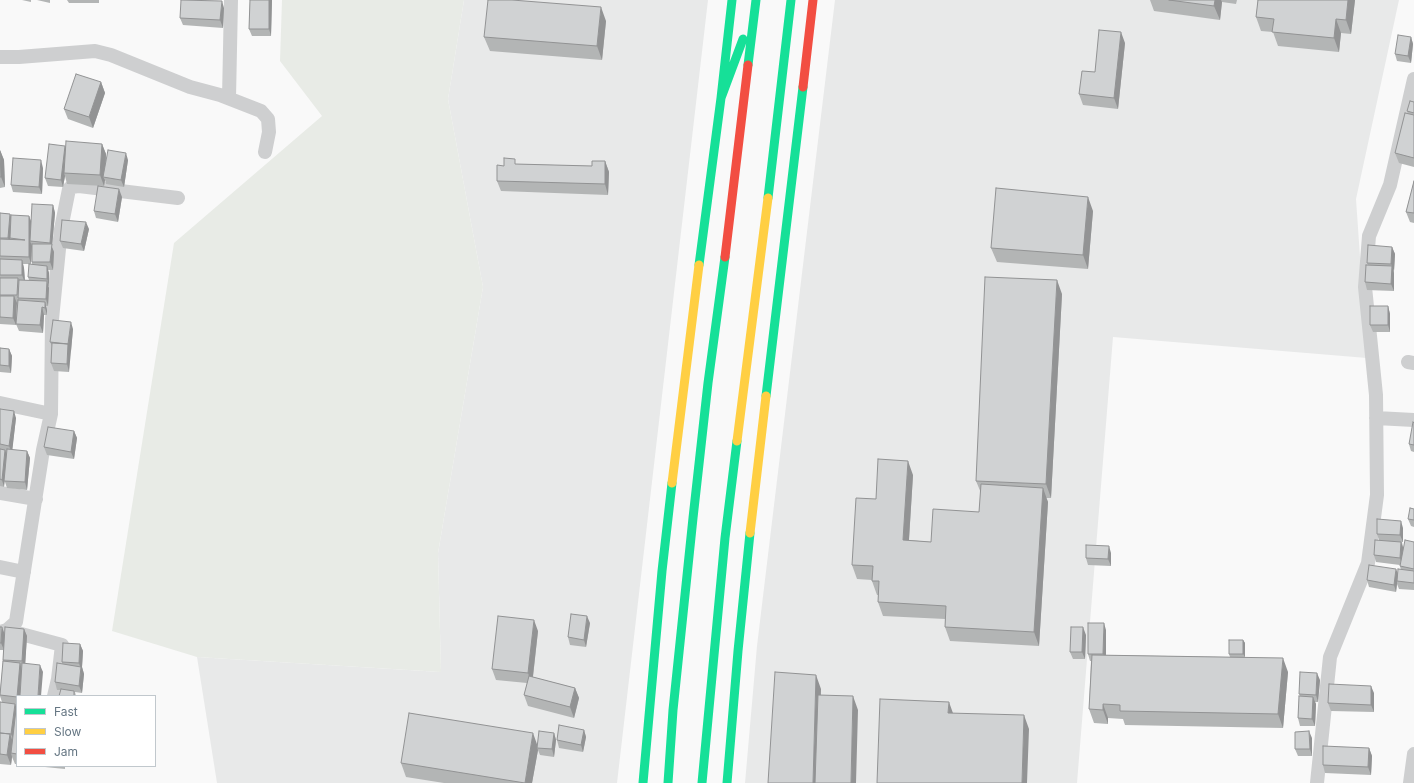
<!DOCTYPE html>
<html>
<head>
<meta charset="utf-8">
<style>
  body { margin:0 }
  #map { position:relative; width:1414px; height:783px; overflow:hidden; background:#f9f9f9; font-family:Inter,sans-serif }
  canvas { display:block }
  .legend { position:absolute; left:16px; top:695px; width:140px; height:72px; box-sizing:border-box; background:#fff; border:1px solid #c1c8cd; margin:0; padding:5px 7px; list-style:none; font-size:12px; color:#657683 }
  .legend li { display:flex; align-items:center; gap:8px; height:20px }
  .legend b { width:20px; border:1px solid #c1c8cd }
</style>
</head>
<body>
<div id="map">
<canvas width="1414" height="783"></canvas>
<ul class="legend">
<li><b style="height:5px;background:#16e098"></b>Fast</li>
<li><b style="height:5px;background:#ffcf43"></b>Slow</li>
<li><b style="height:5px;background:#f24e42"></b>Jam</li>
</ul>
</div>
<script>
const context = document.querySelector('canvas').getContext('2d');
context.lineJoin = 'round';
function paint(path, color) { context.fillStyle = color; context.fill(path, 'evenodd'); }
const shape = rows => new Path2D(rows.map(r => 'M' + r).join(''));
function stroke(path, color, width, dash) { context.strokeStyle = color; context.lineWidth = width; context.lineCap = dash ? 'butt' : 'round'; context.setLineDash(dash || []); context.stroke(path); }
const built = shape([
  [464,0,708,0,617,783,217,783,197,657,441,672,438,553,483,287,448,99],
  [835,0,1399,0,1356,199,1367,358,1113,337,1077,783,745,783,757,646]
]);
const green = shape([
  [282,0,464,0,448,99,483,287,438,553,441,672,197,657,112,631,174,243,322,116,280,61]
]);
const street = shape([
  [0,57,19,57,95,51,111,55,190,87,220,95,261,111,268,119,269,132,265,152],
  [229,98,231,0],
  [1408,362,1414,363],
  [0,403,51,414],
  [1376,418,1414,420],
  [0,493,36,499],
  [0,567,24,572],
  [10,631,62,645,58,679,54,696],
  [0,632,7,630,16,622,17,615,43,450,51,414,52,319,61,229,69,189,71,187,79,186,178,198],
  [1317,783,1330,657,1368,563,1377,495,1376,395,1365,287,1369,236,1390,185,1414,79],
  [1410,783,1414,754]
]);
const fast = shape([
  [748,65,756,0],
  [721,98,743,39],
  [768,198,791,0],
  [699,265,721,98,732,0],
  [766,396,803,87],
  [643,783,662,571,672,483],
  [668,783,673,710,693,518,708,383,725,257],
  [702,783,725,538,737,441],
  [727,783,738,651,750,533]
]);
const slow = shape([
  [737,441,768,198],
  [672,483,699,265],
  [750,533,766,396]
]);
const jam = shape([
  [803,87,813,0],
  [725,257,748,65]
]);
const wall = shape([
  [22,0,31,0,31,2],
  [37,0,50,0,50,3],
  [67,0,99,0,99,3,69,3],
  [250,0,272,0,271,36,252,36,249,29],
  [1150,0,1237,0,1236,4,1222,2,1220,20,1154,11],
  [1258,0,1355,0,1351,34,1341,33,1339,52,1278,46,1273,32,1261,31,1256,17],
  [224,8,223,28,183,25,180,18],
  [606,21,602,60,490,51,484,37],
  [1411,37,1413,44,1411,63,1397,61,1395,54],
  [1125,43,1118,109,1083,105,1079,94,1095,72],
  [101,82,105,93,93,128,68,119,64,109],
  [1414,102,1414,167,1399,163,1395,153,1408,114,1407,111],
  [102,144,106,154,106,162,128,160,124,187,106,184,105,180,104,186,67,184,65,176,63,187,48,186,45,178,65,146,65,147],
  [0,150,4,160,5,187,0,188],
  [605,161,609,172,608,195,501,191,497,181,504,166,517,164,592,166],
  [43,168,42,194,13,192,11,185],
  [1414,181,1414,223,1410,222,1406,212],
  [122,197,118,222,96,218,94,211],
  [53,205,55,213,52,247,54,252,53,270,48,270,49,273,49,286,48,286,49,288,48,306,46,306,47,310,47,315,44,315,43,333,19,331,16,324,17,303,16,303,16,325,0,324,0,213,10,214,11,217,29,216,31,221],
  [32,246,32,265,28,277,29,280,25,280,24,268,23,264,31,264],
  [1093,211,1088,269,997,262,991,248],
  [89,229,84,251,63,248,60,241],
  [1392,247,1395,254,1394,271,1394,291,1367,290,1365,282,1368,265,1367,263],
  [1062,294,1051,498,1046,498,1048,502,1039,646,950,641,945,627,945,619,883,616,878,602,878,595,877,595,872,581,872,580,857,579,852,565,876,499,913,475,909,540,931,542,979,512,981,493,976,481],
  [1388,306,1390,314,1390,332,1373,332,1370,325],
  [73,329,71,351,70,351,69,372,54,371,51,363,52,346,50,342],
  [0,348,9,349,12,356,11,373,0,372],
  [0,409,16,418,12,450,27,451,30,458,27,490,7,488,5,482,4,487,0,486],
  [1414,423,1414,452,1411,451,1409,444],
  [74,431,77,438,74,459,47,455,44,447],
  [1414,509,1414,527,1411,526,1408,519],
  [1403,528,1403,542,1402,542,1403,547,1414,542,1414,590,1399,589,1397,584,1396,592,1369,587,1367,580,1397,573,1401,570,1400,566,1400,565,1376,562,1374,555,1379,540,1377,534],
  [1111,553,1111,566,1088,565,1086,558],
  [590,623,586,647,570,645,568,637],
  [0,627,2,627,4,634,24,629,27,636,25,664,43,672,17,696,17,764,15,764,12,757,11,765,0,764,0,702,2,702,0,696,0,693,3,661,3,650,0,650],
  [1106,630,1106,655,1230,657,1229,654,1243,640,1245,643,1245,657,1288,672,1283,728,1125,725,1123,719,1108,718,1108,724,1094,723,1089,709,1091,661,1090,661,1088,654],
  [538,631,533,677,575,688,579,698,574,718,528,706,524,695,527,683,496,680,492,669],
  [1086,635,1085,659,1073,659,1070,652],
  [80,644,83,651,82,667,84,674,82,693,75,692,76,696,60,690,57,690,55,682,62,664,62,662],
  [1320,680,1318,702,1315,702,1316,704,1315,726,1300,726,1298,718,1300,696,1299,694],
  [1374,693,1374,712,1331,711,1328,703],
  [584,730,586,737,583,752,559,748,557,740],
  [554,733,556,740,554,757,540,755,538,750,532,783,444,783,406,777,401,763,537,745],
  [1312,738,1312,756,1298,756,1295,749],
  [1369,748,1372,756,1371,775,1325,773,1323,765],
  [35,766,65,766,65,769]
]);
const shadedWall = shape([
  [269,0,272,0,271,36,269,29],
  [1215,0,1221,0,1222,2,1220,20,1214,6],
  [1348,0,1355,0,1351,34,1346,20],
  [222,1,224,8,223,28,220,20],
  [601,7,606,21,602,60,597,46],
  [1336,19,1341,33,1339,52,1334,38],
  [1121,32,1125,43,1118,109,1114,98],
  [1411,37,1413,44,1411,63,1408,56],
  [101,82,105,93,93,128,89,117],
  [102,144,106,154,105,177,103,177,105,180,104,186,100,175],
  [65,146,67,153,64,173,65,176,63,187,61,180],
  [0,150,4,160,5,187,1,177],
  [126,153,128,160,124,187,121,180],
  [41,160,43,168,42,194,39,187],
  [605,161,609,172,608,195,605,184],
  [119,189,122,197,118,222,115,214],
  [1088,197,1093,211,1088,269,1083,255],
  [53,205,55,213,52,247,54,252,53,270,50,262,51,248,50,243],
  [10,214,12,221,10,238,11,241,10,246,8,238],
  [29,216,32,224,30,241,32,246,31,264,29,257],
  [86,222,89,229,84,251,81,244],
  [1392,247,1395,254,1394,271,1391,264],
  [22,260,24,268,25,283,22,275],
  [47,266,49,273,49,286,47,279],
  [1392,266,1394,273,1394,291,1391,284],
  [1057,280,1062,294,1051,498,1046,484],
  [47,281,49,288,48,306,46,299],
  [14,296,17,303,16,325,13,318],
  [45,302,47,310,47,315,45,308],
  [1388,306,1390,314,1390,332,1388,325],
  [42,307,44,315,43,333,40,325],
  [71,322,73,329,71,351,68,344],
  [68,344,71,351,69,372,67,364],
  [9,349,12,356,11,373,9,366],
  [14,411,16,418,12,453,9,446],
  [74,431,77,438,74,459,71,452],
  [5,450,8,457,4,481,4,487,2,480],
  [27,451,30,458,27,490,25,482],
  [908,461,913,475,908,554,903,540],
  [1043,488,1048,502,1039,646,1034,632],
  [1401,521,1403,528,1403,542,1400,535],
  [1401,542,1404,550,1402,565,1400,558],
  [1109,546,1111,553,1111,566,1108,559],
  [1396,569,1399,576,1397,581,1397,584,1396,592,1394,585],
  [587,616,590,623,586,647,584,640],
  [534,620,538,631,532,684,528,673],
  [1104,623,1106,630,1106,661,1103,654],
  [2,627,5,635,4,650,1,643],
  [1083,627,1086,635,1085,659,1082,652],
  [24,629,27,636,25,668,22,661],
  [1243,640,1245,643,1245,657,1243,654],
  [80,644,83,651,82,667,84,674,82,693,79,686,81,670,79,663],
  [1283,658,1288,672,1283,728,1278,714],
  [20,663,22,670,20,696,17,696],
  [40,665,43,672,41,696,38,696],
  [1317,673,1320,680,1318,702,1316,695],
  [816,675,821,689,819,783,813,783],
  [1371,686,1374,693,1374,712,1371,705],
  [575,688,579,698,574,718,570,707],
  [853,696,858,710,856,783,851,783],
  [1313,697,1316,704,1315,726,1312,719],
  [949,702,954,716,948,713],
  [15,704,17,709,14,741,11,734],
  [1103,704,1108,718,1108,724,1103,710],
  [1024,715,1029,729,1027,783,1022,783],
  [584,730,586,737,583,752,581,745],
  [1309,731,1312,738,1312,756,1310,749],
  [533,733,538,747,537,748,538,750,532,783,525,783],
  [554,733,556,740,554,757,552,749],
  [10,734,14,745,11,753,12,757,11,765,7,755],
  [1369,748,1372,756,1371,775,1368,767]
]);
const building = shape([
  [181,0,222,1,220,20,180,18,181,0],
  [250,0,269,0,269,29,249,29,250,0],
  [488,0,512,0,601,7,597,46,484,37,488,0],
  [1169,0,1215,0,1214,6,1169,0],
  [1258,0,1348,0,1346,20,1336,19,1334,38,1272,32,1274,19,1256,17,1258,0],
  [1099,30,1121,32,1114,98,1079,94,1082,71,1095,72,1099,30],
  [1398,35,1411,37,1408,56,1395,54,1398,35],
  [76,74,101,82,89,117,64,109,76,74],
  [1410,101,1414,102,1414,113,1407,111,1410,101],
  [1405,113,1414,115,1414,158,1395,153,1405,113],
  [66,141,102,144,100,175,64,173,66,141],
  [49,144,65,146,61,180,45,178,49,144],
  [108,150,126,153,121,180,103,177,108,150],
  [0,152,1,177,0,177,0,152],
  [13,158,41,160,39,187,11,185,13,158],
  [504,158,515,159,515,164,592,166,592,161,605,161,605,184,497,181,497,165,504,166,504,158],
  [1414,181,1414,213,1406,212,1414,181],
  [98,186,119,189,115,214,94,211,98,186],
  [996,188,1088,197,1083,255,991,248,996,188],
  [32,204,53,205,50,243,30,241,32,204],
  [0,213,10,214,8,238,0,238,0,213],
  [11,215,29,216,29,257,0,256,0,239,25,240,10,238,11,215],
  [62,220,86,222,81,244,60,241,62,220],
  [32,244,52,244,50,262,32,262,32,244],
  [1368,245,1392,247,1391,264,1367,263,1368,245],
  [0,259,22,260,22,275,0,275,0,259],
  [29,264,47,266,47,279,28,277,29,264],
  [1366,265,1392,266,1391,284,1365,282,1366,265],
  [985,277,1057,280,1046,484,976,481,985,277],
  [0,278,18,278,17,295,0,295,0,278],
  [19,280,47,281,46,299,18,298,19,280],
  [0,296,14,296,13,318,0,317,0,296],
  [18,300,45,302,45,308,42,307,40,325,16,324,18,300],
  [1370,306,1388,306,1388,325,1370,325,1370,306],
  [53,320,71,322,68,344,50,342,53,320],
  [52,343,68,344,67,364,51,363,52,343],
  [0,348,9,349,9,366,0,365,0,348],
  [0,409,14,411,9,446,0,444,0,409],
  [1413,422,1414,423,1414,445,1409,444,1413,422],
  [48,427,74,431,71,452,44,447,48,427],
  [0,449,5,450,2,480,0,479,0,449],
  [7,449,27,451,25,482,4,481,7,449],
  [878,459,908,461,903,540,931,542,933,509,979,512,981,484,1043,488,1034,632,945,627,946,606,878,602,879,581,872,581,873,566,852,565,856,498,876,499,878,459],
  [1410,508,1414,509,1414,520,1408,519,1410,508],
  [1377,519,1401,521,1400,535,1377,534,1377,519],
  [1375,540,1401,542,1400,558,1374,555,1375,540],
  [1405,540,1414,542,1414,569,1400,566,1405,540],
  [1086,545,1109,546,1108,559,1086,558,1086,545],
  [1369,565,1396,569,1394,585,1367,580,1369,565],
  [1398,569,1414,571,1414,583,1397,581,1398,569],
  [571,614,587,616,584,640,568,637,571,614],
  [498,616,534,620,528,673,492,669,498,616],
  [1088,623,1104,623,1103,654,1088,654,1088,623],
  [0,627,2,627,1,643,0,643,0,627],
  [5,627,24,629,22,661,3,660,5,627],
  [1071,627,1083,627,1082,652,1070,652,1071,627],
  [1229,640,1243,640,1243,654,1229,654,1229,640],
  [63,643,80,644,79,663,62,662,63,643],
  [1092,655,1283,658,1278,714,1120,711,1120,705,1103,704,1103,710,1089,709,1092,655],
  [3,661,20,663,17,697,0,695,3,661],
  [22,663,40,665,38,696,20,696,22,663],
  [57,663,81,667,79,686,55,682,57,663],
  [775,672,816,675,813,783,768,783,775,672],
  [1300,672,1317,673,1316,695,1299,694,1300,672],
  [529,676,575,688,570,707,524,695,529,676],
  [1329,684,1371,686,1371,705,1328,703,1329,684],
  [61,689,74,691,74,696,59,696,61,689],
  [818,695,853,696,851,783,815,783,818,695],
  [1299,696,1313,697,1312,719,1298,718,1299,696],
  [880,699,949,702,948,713,1024,715,1022,783,877,783,880,699],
  [17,701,17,754,11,753,17,701],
  [0,702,15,704,11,734,0,733,0,702],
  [409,713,533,733,525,783,401,763,409,713],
  [559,725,584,730,581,745,557,740,559,725],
  [539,731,554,733,552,749,537,748,539,731],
  [1309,731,1310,749,1295,749,1295,732,1309,731],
  [0,733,10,734,7,755,0,754,0,733],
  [1323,746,1369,748,1368,767,1323,765,1323,746]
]);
paint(built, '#e8e9e9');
paint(green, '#e8ebe6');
stroke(street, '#cecfd0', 14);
stroke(fast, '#16e098', 9);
stroke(slow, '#ffcf43', 9);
stroke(jam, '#f24e42', 9);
paint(wall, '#b3b5b5');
paint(shadedWall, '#929394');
paint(building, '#d0d2d3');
stroke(building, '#929394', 1);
</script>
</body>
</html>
